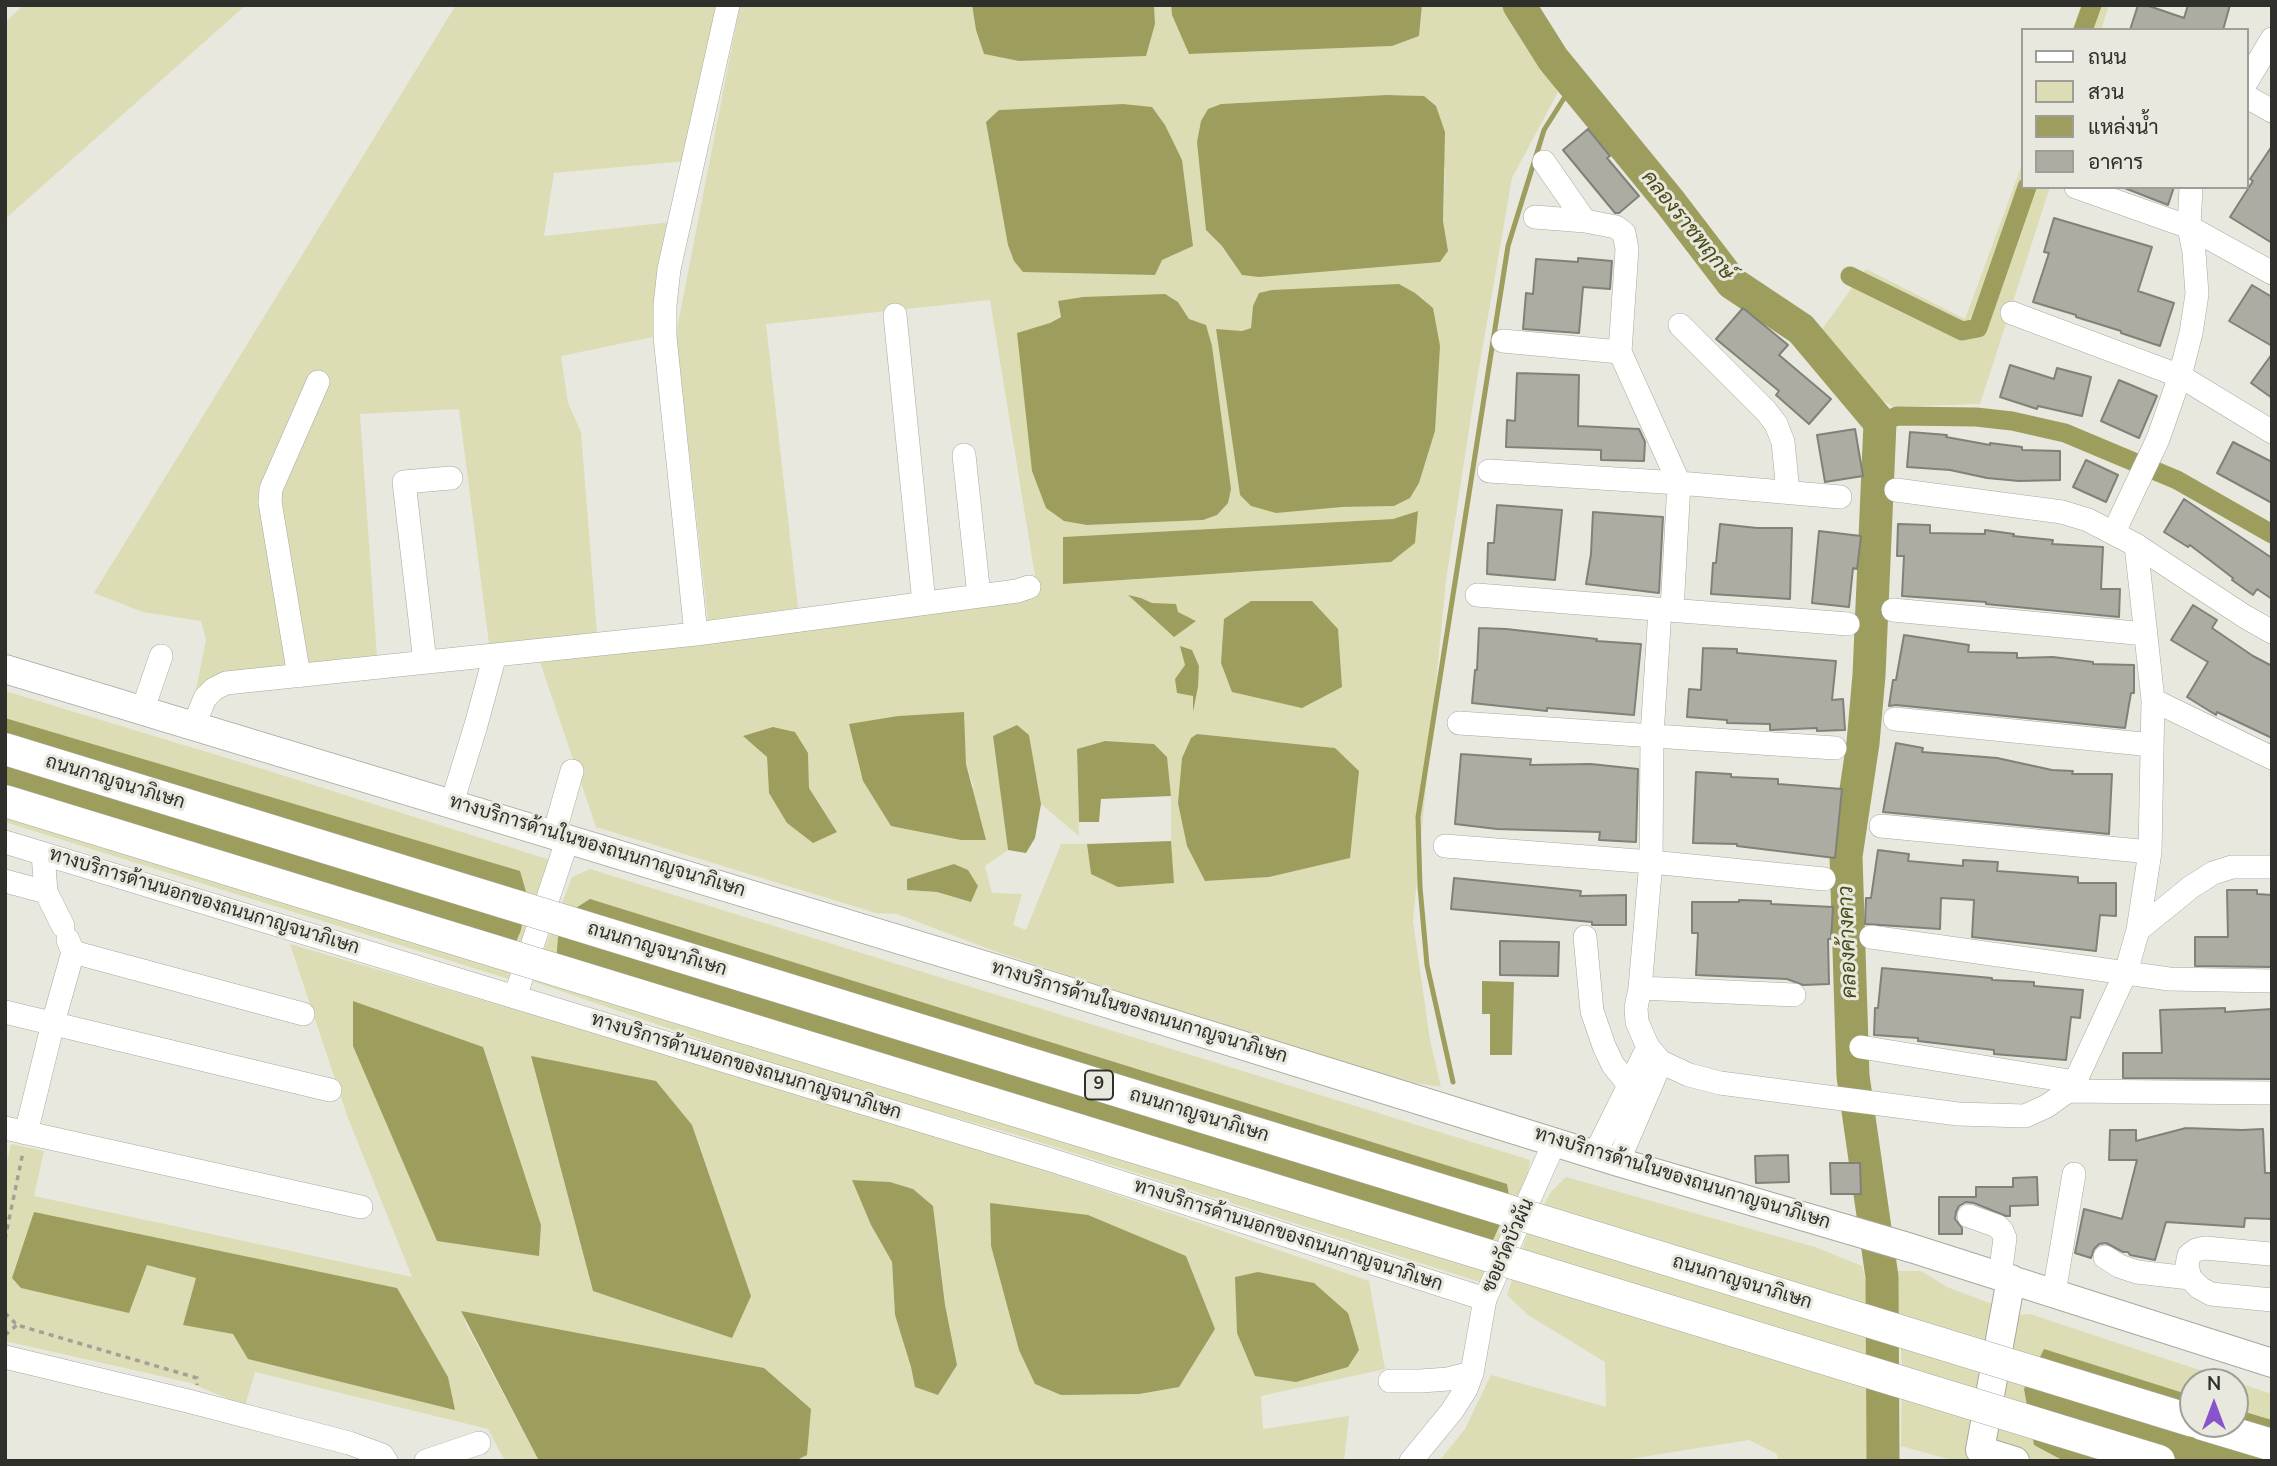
<!DOCTYPE html>
<html>
<head>
<meta charset="utf-8">
<style>
  body { margin:0 }
  #map { position:relative; width:2277px; height:1466px; overflow:hidden; background:#e8e8de; font-family:"Nunito Sans",Sarabun,sans-serif }
  canvas { display:block }
  .frame { position:absolute; inset:0; border:7px solid #2f2f2b; pointer-events:none }
  .legend { position:absolute; left:2021px; top:28px; width:228px; height:161px; box-sizing:border-box; background:#e8e8de; border:2px solid #9e9e96; margin:0; padding:9px 12px; list-style:none; font-size:21px; color:#2f2f2b }
  .legend li { display:flex; align-items:center; gap:14px; height:35px }
  .legend b { width:35px; border:2px solid #9e9e96 }
  .north { position:absolute; left:2179px; top:1368px; width:70px; height:70px; box-sizing:border-box; background:#e8e8de; border:2px solid #9e9e96; border-radius:50%; rotate:0deg; font-size:19px; font-weight:700; line-height:28px; text-align:center; color:#2f2f2b }
  .north::after { content:''; display:block; margin:auto; width:24px; height:32px; background:#8754cc; clip-path:polygon(50% 0,100% 100%,50% 72%,0 100%) }
</style>
</head>
<body>
<div id="map">
<canvas width="2277" height="1466"></canvas>
<div class="frame"></div>
<ul class="legend">
<li><b style="height:9px;background:#fff"></b>ถนน</li>
<li><b style="height:19px;background:#dcddb4"></b>สวน</li>
<li><b style="height:19px;background:#9d9e5d"></b>แหล่งน้ำ</li>
<li><b style="height:19px;background:#acaca2"></b>อาคาร</li>
</ul>
<div class="north">N</div>
</div>
<script>
const context = document.querySelector('canvas').getContext('2d');
context.lineJoin = 'round';
function paint(path, color) { context.fillStyle = color; context.fill(path, 'evenodd'); }
const shape = rows => new Path2D(rows.map(r => 'M' + r).join(''));
function stroke(path, color, width, dash) { context.strokeStyle = color; context.lineWidth = width; context.lineCap = dash ? 'butt' : 'round'; context.setLineDash(dash || []); context.stroke(path); }
function write(font, color, halo, rows, align = 'center') {
  context.font = font + ' "Nunito Sans",Sarabun,sans-serif'; context.lineWidth = 6; context.setLineDash([]); context.textBaseline = 'middle'; context.strokeStyle = halo; context.fillStyle = color; for (const [text, x, y, turn = 0] of rows) {
    context.save(); context.translate(x, y); context.rotate((+turn || 0) * Math.PI / 180); context.textAlign = isNaN(turn) ? turn : align; if (halo) context.strokeText(text, 0, 0); context.fillText(text, 0, 0); context.restore();
  }
}
const green = shape([
  [24,5,246,5,5,219,5,22],
  [456,5,721,5,686,161,554,173,544,236,672,222,658,336,561,356,568,403,581,432,597,634,489,644,459,409,360,414,377,657,210,681,193,705,206,640,201,621,143,612,94,593],
  [740,5,972,5,976,30,984,54,1019,61,1145,56,1155,24,1154,5,1171,5,1172,15,1189,54,1392,46,1419,36,1422,5,1501,5,1558,92,1512,178,1474,397,1446,580,1413,921,1430,1040,1441,1087,1390,1079,994,951,897,914,876,913,596,827,540,662,1037,588,990,300,766,324,798,608,708,620,676,334],
  [1386,95,1424,96,1445,169,1443,221,1447,251,1242,275,1222,246,1206,230,1208,109,1221,104],
  [1123,104,1193,246,1162,260,1048,272,1023,272,999,110],
  [1059,301,1178,302,1189,319,1217,515,1203,520,1087,525,1050,323,1061,316],
  [1253,306,1435,431,1419,483,1410,498,1394,506,1342,507,1240,495,1216,330,1242,331,1251,328],
  [1417,511,1391,562,1064,584,1064,537,1393,519],
  [1130,596,1141,598,1195,620,1174,636],
  [1181,646,1198,687,1193,707,1193,696,1175,679,1185,665],
  [964,713,966,764,974,788,898,716],
  [1198,734,1334,748,1191,738],
  [1029,735,1041,804,1079,836,1077,749,1105,741,1154,744,1166,757,1171,796,1171,845,1174,883,1091,874,1087,844,1061,844,1026,930,1013,925,1022,894,992,893,985,866,1008,850,993,736],
  [744,736,808,753,809,788,837,831,769,793,767,757],
  [978,886,971,902,937,892,907,890],
  [2081,5,2109,5,2101,30,2072,30],
  [2023,162,2023,187,2050,187,1980,404,1893,407,1854,382,1818,335,1854,285,1866,269,1965,319],
  [5,691,263,769,550,860,512,980,5,822],
  [590,869,1530,1160,1527,1179,1483,1283,1014,1134,812,1078,532,981,572,877],
  [290,944,661,1052,1023,1163,1369,1281,1385,1369,1261,1396,1263,1429,1349,1416,1344,1461,795,1461,807,1455,462,1311,466,1324,539,1461,505,1461,488,1429,255,1372,245,1406,191,1383,5,1341,5,1169,11,1144,44,1151,34,1196,412,1277,348,1118],
  [531,1057,692,1125,751,1296,593,1291],
  [852,1180,890,1182,913,1189,939,1249,945,1305,915,1386,911,1367,895,1315,892,1262,871,1225],
  [990,1203,1186,1256,1214,1329,1178,1387,1019,1350,991,1246],
  [1566,1177,1815,1247,1862,1266,1871,1305,1868,1405,1876,1428,1877,1461,1778,1461,1777,1454,1749,1440,1617,1461,1439,1461,1465,1429,1491,1375,1606,1407,1605,1362,1528,1315,1507,1295,1527,1235,1551,1192],
  [1893,1271,1921,1271,1947,1287,1995,1305,1974,1428,1971,1461,1955,1461,1901,1446,1902,1368,1899,1314],
  [2030,1314,2272,1394,2272,1461,1992,1461,2011,1316],
  [2193,1382,2235,1382,2235,1424,2193,1424]
]);
const water = shape([
  [972,5,1154,5,1155,24,1146,56,1019,61,984,54,976,30],
  [1171,5,1422,5,1419,36,1392,46,1189,54,1172,15],
  [1386,95,1424,96,1436,106,1445,132,1443,221,1448,251,1440,262,1259,277,1242,275,1222,246,1206,230,1197,142,1201,121,1208,109,1221,104],
  [1123,104,1152,107,1165,125,1182,160,1193,246,1162,260,1155,275,1023,272,1014,261,1008,245,986,122,999,110],
  [1399,284,1415,293,1433,308,1440,346,1435,431,1419,483,1410,498,1394,506,1342,507,1276,513,1251,506,1240,495,1216,329,1242,331,1251,328,1253,306,1259,293,1272,290],
  [1165,294,1178,302,1189,319,1206,325,1212,346,1231,489,1228,503,1217,515,1203,520,1087,525,1064,521,1046,508,1032,471,1017,333,1050,323,1061,317,1058,301,1083,297],
  [1418,511,1415,543,1391,562,1063,584,1063,537,1393,519],
  [1128,595,1141,598,1152,603,1176,604,1178,612,1196,621,1174,637],
  [1251,601,1312,601,1338,629,1342,687,1302,708,1232,692,1221,663,1224,619],
  [1180,646,1192,650,1199,666,1198,687,1193,712,1193,696,1177,693,1175,679,1185,665],
  [964,712,966,764,986,840,961,840,891,826,863,781,849,724,898,716],
  [5,718,520,871,527,895,521,930,507,964,5,814],
  [1017,725,1029,735,1041,804,1035,838,1026,853,1008,850,993,736],
  [773,727,795,732,808,753,809,788,837,832,813,843,787,823,769,793,767,757,743,736],
  [1197,734,1335,748,1359,771,1350,858,1269,877,1205,881,1187,846,1178,803,1182,758,1191,738],
  [1105,741,1154,744,1167,757,1171,796,1101,799,1099,822,1079,822,1077,749],
  [1171,841,1174,883,1118,887,1091,874,1087,844],
  [954,864,968,870,978,886,971,902,937,892,907,890,907,879],
  [590,899,1507,1184,1510,1201,1494,1238,1479,1260,555,977,558,937,571,911],
  [1482,981,1514,982,1512,1055,1490,1055,1490,1014,1482,1014],
  [353,1001,483,1047,541,1225,539,1256,437,1241,353,1046],
  [531,1056,656,1081,692,1125,751,1296,732,1338,593,1291],
  [852,1180,890,1182,913,1189,933,1206,945,1305,957,1365,938,1395,915,1387,911,1367,895,1315,892,1262,871,1225],
  [990,1203,1088,1215,1186,1256,1215,1329,1179,1387,1139,1394,1061,1395,1035,1384,1019,1350,991,1246],
  [34,1212,397,1288,448,1377,455,1410,248,1359,233,1334,183,1325,196,1278,147,1265,129,1313,21,1288,12,1278],
  [1258,1272,1314,1283,1348,1313,1359,1350,1348,1367,1296,1382,1255,1376,1237,1333,1235,1277],
  [461,1311,764,1368,811,1409,807,1455,795,1461,539,1461],
  [2044,1349,2193,1396,2193,1424,2235,1424,2235,1409,2272,1420,2272,1461,2064,1461,2034,1445,2024,1389]
]);
const stream = shape([
  [1453,1082,1427,965,1420,887,1418,817,1508,246,1544,130,1573,84]
]);
const canal = shape([
  [2083,30,2092,5],
  [1850,276,1962,331,1978,328,2027,187],
  [1880,423,1897,416,1976,417,2012,421,2065,433,2177,480,2272,534]
]);
const river = shape([
  [1519,5,1553,59,1670,202,1732,283,1801,329,1880,423,1869,675,1863,743,1846,856,1853,1076,1882,1277,1883,1461]
]);
const building = shape([
  [2138,5,2146,5,2184,18,2188,5,2230,5,2223,30,2130,30,2138,5],
  [1588,129,1610,156,1607,158,1639,196,1619,213,1615,213,1563,150,1588,129],
  [2272,146,2272,243,2230,217,2253,181,2250,179,2272,146],
  [2122,187,2174,187,2168,205,2122,187],
  [2054,218,2152,247,2138,291,2174,303,2160,346,2121,333,2121,331,2076,317,2076,315,2033,302,2049,253,2044,252,2054,218],
  [1578,258,1612,261,1610,289,1583,287,1579,333,1523,329,1526,293,1533,294,1536,259,1578,262,1578,258],
  [2252,285,2272,297,2272,346,2229,321,2252,285],
  [1743,308,1788,345,1779,355,1831,399,1809,424,1776,395,1779,391,1716,339,1743,308],
  [2272,354,2272,398,2251,383,2272,354],
  [2010,365,2054,379,2057,368,2091,377,2082,416,2038,406,2037,409,2000,397,2010,365],
  [1517,373,1579,375,1578,426,1639,429,1645,442,1644,461,1601,460,1601,450,1506,447,1507,420,1515,421,1517,373],
  [2119,380,2157,396,2139,438,2101,421,2119,380],
  [1855,429,1863,476,1825,482,1817,435,1855,429],
  [1910,432,1947,435,1946,437,1990,445,1990,443,2022,447,2022,450,2060,451,2060,480,2019,481,1987,478,1950,470,1907,467,1910,432],
  [2233,442,2272,462,2272,503,2217,473,2233,442],
  [2086,460,2118,475,2106,502,2073,487,2086,460],
  [2184,499,2272,558,2272,599,2257,589,2253,595,2232,580,2233,578,2190,545,2188,547,2164,532,2184,499],
  [1497,505,1562,510,1555,580,1487,574,1488,543,1494,543,1497,505],
  [1593,512,1663,517,1659,593,1586,584,1591,554,1593,512],
  [1720,524,1757,528,1792,528,1790,599,1711,594,1713,563,1716,563,1720,524],
  [1898,524,1930,525,1930,533,1985,534,1985,530,2014,534,2013,536,2053,540,2052,544,2103,547,2101,589,2120,589,2119,617,1986,604,1986,602,1902,596,1904,556,1897,556,1898,524],
  [1819,531,1861,536,1857,569,1853,568,1849,607,1812,603,1819,531],
  [2193,605,2217,620,2212,628,2253,656,2272,666,2272,738,2217,712,2216,715,2187,697,2208,662,2171,640,2193,605],
  [1479,628,1506,629,1597,639,1596,641,1641,644,1634,715,1547,708,1547,711,1472,703,1475,670,1477,670,1479,628],
  [1904,635,1969,645,1968,652,2017,653,2017,658,2053,657,2093,662,2093,664,2134,665,2134,693,2131,693,2125,728,1896,705,1889,706,1893,680,1896,680,1904,635],
  [1703,648,1737,649,1737,653,1836,661,1832,700,1843,699,1845,730,1817,731,1817,728,1770,730,1770,724,1727,723,1727,720,1687,717,1689,689,1701,690,1703,648],
  [1896,743,1923,748,1922,752,1997,758,2052,770,2073,771,2072,774,2112,774,2109,834,1883,812,1896,743],
  [1461,754,1531,759,1530,765,1591,764,1638,769,1636,842,1599,840,1600,832,1497,829,1455,824,1461,754],
  [1696,772,1731,774,1731,777,1778,779,1778,784,1842,789,1835,858,1737,846,1737,844,1693,843,1696,772],
  [1878,850,1909,854,1908,861,1963,866,1963,860,1998,862,1997,871,2078,877,2078,883,2116,883,2116,916,2100,915,2096,951,1972,937,1974,900,1941,898,1940,929,1865,924,1866,898,1871,898,1878,850],
  [1454,878,1581,891,1580,896,1626,895,1626,925,1592,925,1592,922,1451,909,1454,878],
  [2227,890,2257,890,2257,894,2272,895,2272,967,2195,966,2195,937,2228,937,2227,890],
  [1739,900,1771,901,1771,904,1833,907,1831,939,1828,939,1829,984,1803,985,1787,979,1696,975,1698,933,1692,933,1692,902,1739,902,1739,900],
  [1500,941,1559,942,1558,976,1500,975,1500,941],
  [1882,968,1992,978,1992,980,2034,982,2034,986,2083,990,2080,1018,2071,1017,2066,1060,1994,1054,1994,1050,1918,1041,1918,1038,1874,1035,1875,1008,1878,1008,1882,968],
  [2225,1008,2225,1012,2272,1009,2272,1079,2123,1078,2123,1053,2162,1053,2160,1010,2225,1008],
  [2186,1128,2242,1130,2263,1129,2265,1173,2272,1173,2272,1219,2245,1218,2244,1227,2166,1222,2155,1260,2130,1255,2128,1252,2123,1252,2106,1243,2099,1244,2094,1249,2091,1258,2075,1253,2084,1209,2122,1219,2137,1160,2109,1160,2110,1130,2136,1130,2136,1141,2186,1128],
  [1788,1155,1789,1182,1756,1183,1755,1156,1788,1155],
  [1830,1163,1860,1163,1861,1194,1831,1194,1830,1163],
  [2037,1177,2038,1205,2010,1206,2010,1216,2006,1216,1974,1203,1966,1202,1959,1206,1956,1212,1955,1219,1962,1228,1962,1234,1939,1234,1939,1197,1976,1197,1976,1187,2013,1187,2013,1178,2037,1177]
]);
const path = shape([
  [5,1239,23,1152],
  [5,1313,17,1325,197,1378,197,1385],
  [5,1335,17,1325]
]);
const minor = shape([
  [2247,81,2272,39],
  [2247,97,2272,111],
  [1544,162,1585,221],
  [2076,187,2189,227,2272,273],
  [1535,217,1585,221,1616,227,1624,233,1627,249,1620,352,1679,483,1672,610],
  [2012,313,2180,376,2272,432],
  [895,315,924,603],
  [1680,325,1766,411,1776,424,1783,442,1788,492],
  [1503,341,1620,352],
  [964,455,979,596],
  [1489,471,1679,483,1840,497],
  [2114,532,2158,439,2180,376,2191,333,2197,294,2194,252,2189,227,2191,187],
  [2136,545,2244,616,2272,632],
  [1477,595,1848,624],
  [1660,610,1652,735,1651,862,1640,988,1636,1008,1637,1022,1648,1047,1661,1062,1689,1075,1720,1083,1958,1114,2025,1116,2047,1106,2068,1091,2075,1082,2126,972,2138,930,2150,852,2153,700,2136,545,2088,520,2062,512,1896,490],
  [1893,610,2146,634],
  [696,634,665,337,665,305,669,269,728,5],
  [425,662,404,482,451,478],
  [299,676,270,502,271,489,318,382],
  [2153,700,2272,758],
  [143,709,161,656],
  [1895,719,2152,745],
  [1459,723,1835,748],
  [194,725,205,698,214,689,226,683,696,634,1017,591,1029,587],
  [452,803,476,725,495,655],
  [1881,826,2150,852],
  [554,834,572,771],
  [5,842,1051,1160,1485,1299],
  [1445,846,1651,862,1824,879],
  [43,854,46,892,63,926],
  [5,881,46,892],
  [2138,930,2191,887,2213,873,2232,867,2272,867],
  [1585,937,1592,1011,1604,1046,1613,1065,1629,1085],
  [1871,937,2169,979,2272,981],
  [73,952,303,1014],
  [1640,988,1794,995],
  [515,997,568,838],
  [5,1012,330,1090],
  [1861,1047,2075,1082],
  [2068,1091,2272,1093],
  [5,1128,361,1207],
  [26,1133,53,1023,73,952,68,940],
  [1595,1154,1648,1047],
  [1618,1162,1661,1062],
  [1969,1216,1997,1226,2002,1231,2005,1238,2000,1276],
  [2270,1254,2205,1248,2196,1250,2189,1255,2187,1265,2190,1278,2200,1288,2211,1294,2272,1300],
  [2105,1257,2119,1266,2137,1272,2190,1278],
  [2054,1293,2074,1174],
  [5,1357,188,1401,349,1443,382,1455,386,1461],
  [1390,1381,1421,1381,1448,1379,1472,1373],
  [426,1461,479,1443],
  [1411,1461,1452,1411,1466,1389,1472,1373,1485,1299,1555,1141]
]);
const major = shape([
  [5,669,1003,971,1618,1162,1911,1248,2272,1363],
  [2011,1279,1980,1450,2015,1461]
]);
const highway = shape([
  [2202,1424,2272,1445]
]);
const highwayBridge = shape([
  [5,749,2193,1421],
  [5,801,2159,1461]
]);
const shields = [
  [1099,1085,28]
];
const shieldNames = [
  ["9",1099,1085]
];
const streetNames = [
  ["ถนนกาญจนาภิเษก",115,783,17],
  ["ทางบริการด้านในของถนนกาญจนาภิเษก",597,847,17],
  ["ทางบริการด้านนอกของถนนกาญจนาภิเษก",204,902,17],
  ["ถนนกาญจนาภิเษก",657,950,17],
  ["ทางบริการด้านในของถนนกาญจนาภิเษก",1139,1013,17],
  ["ทางบริการด้านนอกของถนนกาญจนาภิเษก",746,1067,17],
  ["ถนนกาญจนาภิเษก",1199,1116,17],
  ["ทางบริการด้านในของถนนกาญจนาภิเษก",1682,1179,17],
  ["ทางบริการด้านนอกของถนนกาญจนาภิเษก",1288,1236,18],
  ["ซอยวัดบัวผัน",1509,1246,-66],
  ["ถนนกาญจนาภิเษก",1742,1283,17]
];
const waterNames = [
  ["คลองราชพฤกษ์",1687,226,51],
  ["คลองค้างคาว",1849,942,-92]
];
paint(green, '#dcddb4');
paint(water, '#9d9e5d');
stroke(stream, '#9d9e5d', 5);
stroke(canal, '#9d9e5d', 19);
stroke(river, '#9d9e5d', 33);
paint(building, '#acaca2');
stroke(building, '#808178', 2);
stroke(minor, '#a7a89e', 24);
stroke(major, '#a7a89e', 30);
stroke(highway, '#a7a89e', 33);
stroke(path, '#a1a199', 3.5, [5, 5]);
stroke(minor, '#fff', 23);
stroke(major, '#fff', 28);
stroke(highway, '#fff', 32);
stroke(highwayBridge, '#a7a89e', 33, []);
stroke(highwayBridge, '#fff', 32);
for (const [x, y, w] of shields) { const box = new Path2D(); box.roundRect(x - w / 2, y - 14.5, w, 29, 5); context.fillStyle = '#e8e8de'; context.fill(box); stroke(box, '#2f2f2b', 2); }
write('bold 18px', '#2f2f2b', null, shieldNames);
write('19px', '#2f2f2b', '#e8e8de', streetNames);
write('italic 21px', '#4a4a19', '#e8e8de', waterNames);
</script>
</body>
</html>
